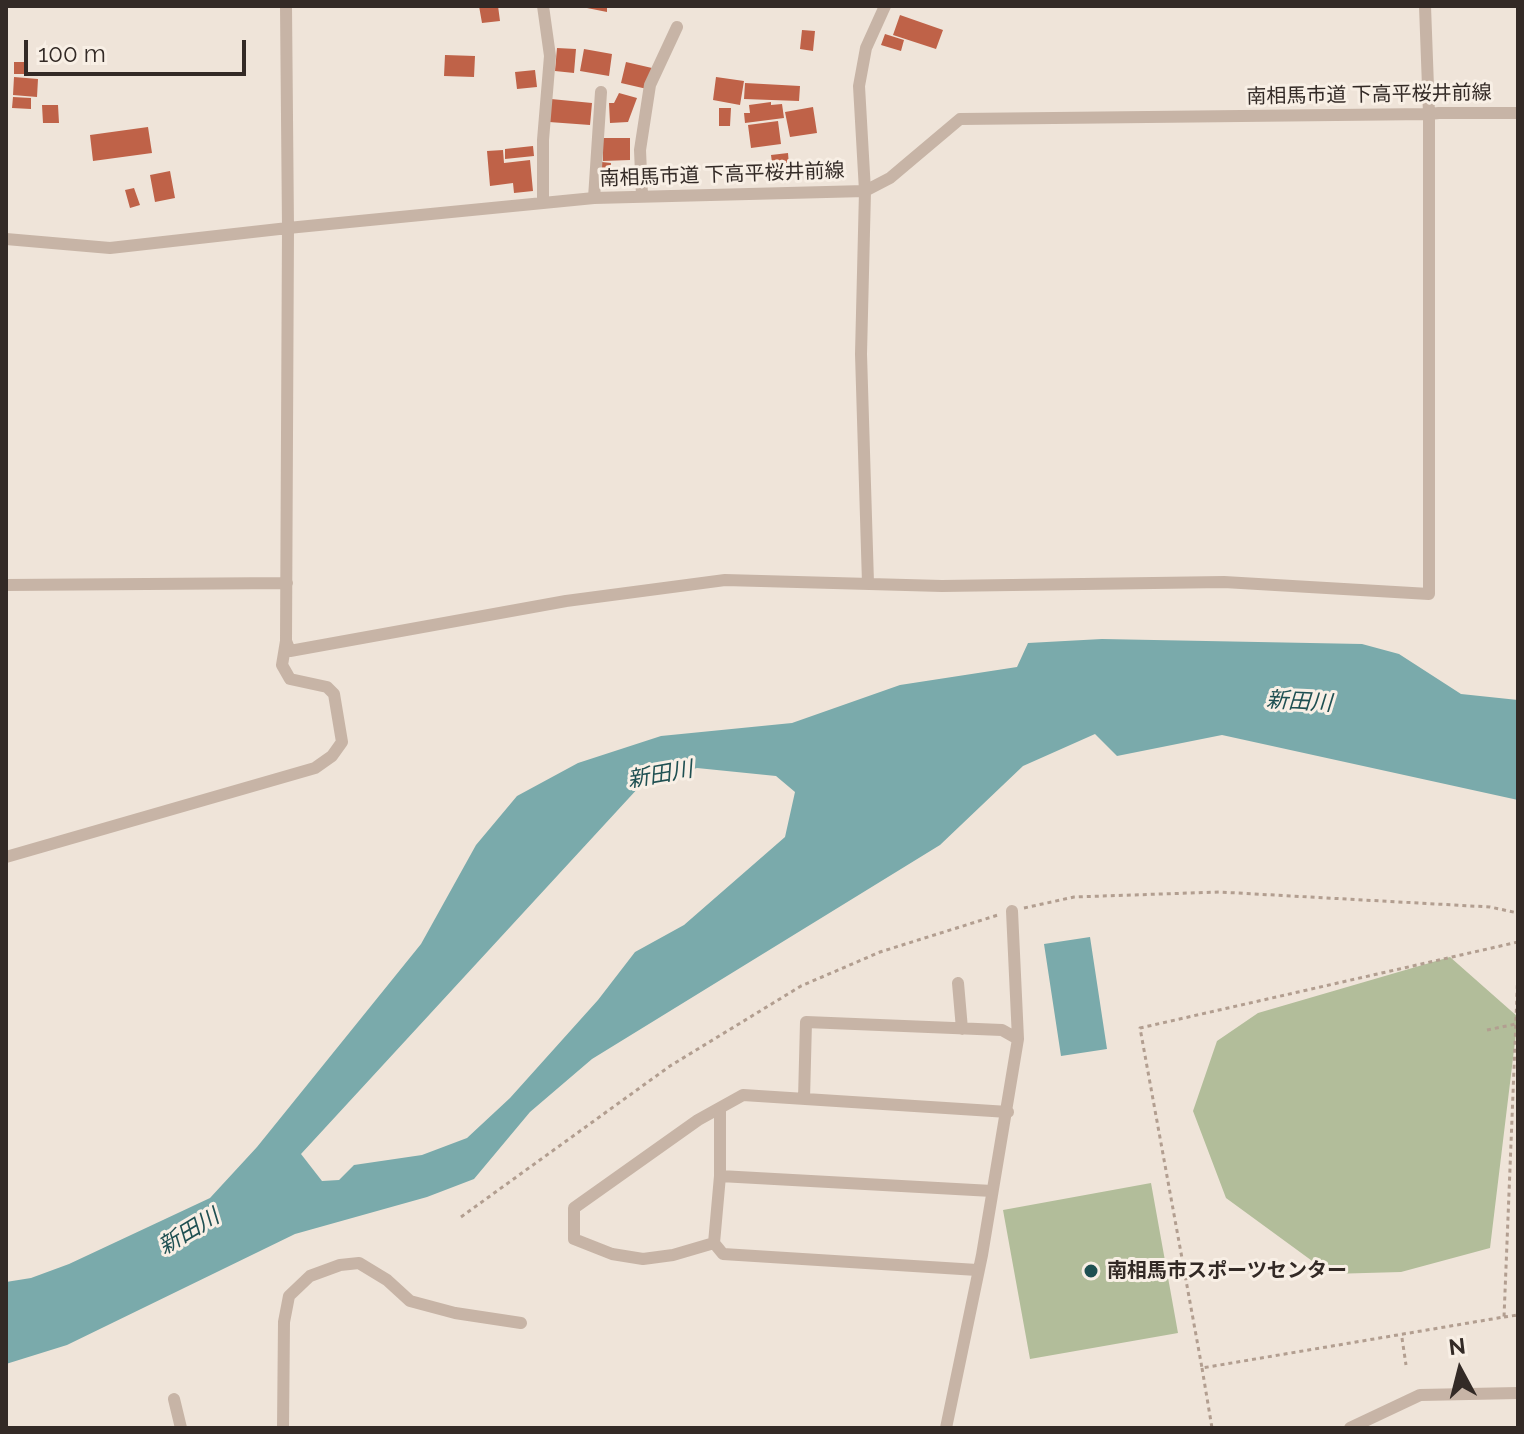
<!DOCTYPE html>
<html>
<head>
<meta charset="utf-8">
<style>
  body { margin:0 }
  #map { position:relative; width:1524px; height:1434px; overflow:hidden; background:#efe4d9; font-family:Raleway,sans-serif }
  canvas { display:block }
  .frame { position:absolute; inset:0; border:8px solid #332a26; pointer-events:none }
  .north { position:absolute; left:1420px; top:1330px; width:80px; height:80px; -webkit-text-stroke:6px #f8efe5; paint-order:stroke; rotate:353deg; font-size:22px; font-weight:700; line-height:32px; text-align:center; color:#332a26 }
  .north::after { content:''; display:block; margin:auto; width:28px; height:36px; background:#332a26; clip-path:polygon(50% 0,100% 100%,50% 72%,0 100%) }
  .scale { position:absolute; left:24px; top:40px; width:222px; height:36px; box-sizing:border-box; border:4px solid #332a26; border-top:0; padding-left:10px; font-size:24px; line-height:28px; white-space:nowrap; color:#332a26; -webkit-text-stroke:6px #f8efe5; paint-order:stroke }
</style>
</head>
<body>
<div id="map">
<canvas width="1524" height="1434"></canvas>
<div class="frame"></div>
<div class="north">N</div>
<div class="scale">100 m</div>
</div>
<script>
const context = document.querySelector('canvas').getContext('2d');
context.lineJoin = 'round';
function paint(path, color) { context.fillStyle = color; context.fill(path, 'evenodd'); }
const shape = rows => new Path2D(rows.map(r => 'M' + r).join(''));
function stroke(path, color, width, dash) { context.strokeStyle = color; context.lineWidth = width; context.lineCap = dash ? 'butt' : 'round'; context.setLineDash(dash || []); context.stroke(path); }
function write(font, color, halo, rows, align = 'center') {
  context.font = font + ' Raleway,"Noto Sans JP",sans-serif'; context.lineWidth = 6; context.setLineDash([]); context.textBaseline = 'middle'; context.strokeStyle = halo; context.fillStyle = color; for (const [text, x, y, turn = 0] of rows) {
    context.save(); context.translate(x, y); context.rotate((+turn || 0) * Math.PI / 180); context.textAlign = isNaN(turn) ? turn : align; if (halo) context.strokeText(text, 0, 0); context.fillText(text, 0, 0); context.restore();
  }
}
const green = shape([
  [1450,957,1518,1017,1490,1248,1401,1272,1330,1274,1226,1198,1193,1111,1217,1041,1258,1013],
  [1151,1183,1178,1333,1030,1359,1003,1210]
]);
const water = shape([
  [1102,639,1362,644,1399,654,1461,694,1518,700,1518,800,1222,735,1117,756,1095,734,1023,766,940,845,592,1059,530,1112,474,1179,427,1197,295,1234,67,1345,6,1364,6,1282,31,1278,69,1264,210,1198,257,1147,421,944,476,845,517,796,578,763,661,736,792,723,900,685,1017,667,1028,643],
  [697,768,776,776,795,792,785,837,684,925,635,952,598,1000,510,1098,467,1138,422,1155,354,1165,339,1180,322,1181,301,1154,640,786],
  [1090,937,1107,1049,1061,1056,1044,944]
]);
const building = shape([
  [479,6,498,6,500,21,482,23],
  [577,6,607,6,607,12],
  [900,15,943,30,936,49,893,35],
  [802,30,815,31,813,51,800,49],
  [885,34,904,40,901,51,881,45],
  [557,48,576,49,574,73,555,71],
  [584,49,612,54,609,76,580,71],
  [445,55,475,56,474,77,444,76],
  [14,62,26,62,26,74,14,74],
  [626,62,652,68,647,89,621,83],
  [535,70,537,87,517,89,515,72],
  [14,77,38,79,37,97,13,95],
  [716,77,744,81,740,105,713,100],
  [745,83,800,86,799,101,744,99],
  [619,93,637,98,628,122,610,123,609,103,614,103],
  [13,97,31,98,31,109,12,108],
  [551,99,592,103,590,125,549,122],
  [771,102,771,105,782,104,784,118,745,123,744,113,750,113,749,105],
  [42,105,58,105,59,123,43,123],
  [813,107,817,133,790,137,785,112],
  [719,108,731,108,730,126,719,126],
  [778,121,781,144,751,148,748,125],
  [148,127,152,153,93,161,90,135],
  [603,138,630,138,630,160,603,161],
  [533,146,534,156,505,159,505,149],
  [503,150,504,163,530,160,533,191,514,193,513,183,490,186,487,151],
  [788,153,789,165,783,165,784,177,774,178,771,155],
  [602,162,611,163,610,175,600,174],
  [170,171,175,198,155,202,150,175],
  [134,188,140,205,130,208,125,190]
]);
const path = shape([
  [1024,908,1074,897,1219,892,1490,907,1518,913],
  [1518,942,1140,1028,1202,1368,1504,1317,1518,970],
  [1487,1030,1516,1024],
  [461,1217,670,1066,801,986,880,952,998,915],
  [1504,1317,1518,1315],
  [1402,1338,1406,1365],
  [1202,1368,1212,1428]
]);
const street = shape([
  [543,6,550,56,543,140,543,203],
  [1425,6,1429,114,1429,594,1224,582,942,586,725,580,566,601,290,651,286,641,288,228,594,198,865,191,890,178,960,119,1429,114,1439,113,1518,113],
  [642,196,640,150,650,85,677,27],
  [594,198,601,92],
  [6,239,110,248,288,228,286,6],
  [868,583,861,354,865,191,859,86,866,48,885,6],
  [6,585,287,583],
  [6,857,315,768,332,756,342,742,334,694,327,687,290,679,282,665,286,641],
  [958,983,962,1029],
  [804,1099,806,1022,1002,1030,1018,1039],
  [720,1110,720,1176,714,1243,723,1254,977,1270],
  [720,1176,992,1191],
  [714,1243,673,1255,643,1259,612,1254,574,1239,574,1208,698,1120,743,1095,1008,1112],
  [174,1399,181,1428],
  [283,1428,284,1322,289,1296,310,1276,340,1265,359,1263,387,1280,410,1301,455,1313,521,1323],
  [946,1428,982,1255,1018,1039,1012,911],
  [1350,1428,1420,1395,1518,1393]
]);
const markers = [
  [1091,1271,8,"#1f5052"]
];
const streetNames = [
  ["南相馬市道 下高平桜井前線",1369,95,-1],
  ["南相馬市道 下高平桜井前線",722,175,-2]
];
const poiNames = [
  ["南相馬市スポーツセンター",1107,1271]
];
const waterNames = [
  ["新田川",1299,702,3],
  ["新田川",660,775,-10],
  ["新田川",189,1232,-31]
];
paint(green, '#b2bd9a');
paint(water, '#7aaaab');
paint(building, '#bf6248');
stroke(path, '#b29e90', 3, [4, 4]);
stroke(street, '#c7b4a6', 12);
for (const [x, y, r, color] of markers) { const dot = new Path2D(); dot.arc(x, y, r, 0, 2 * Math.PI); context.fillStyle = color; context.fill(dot); stroke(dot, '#f8efe5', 3); }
write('20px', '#332a26', '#f8efe5', streetNames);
write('bold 20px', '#332a26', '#f8efe5', poiNames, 'left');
write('italic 22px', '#1f5052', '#f8efe5', waterNames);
</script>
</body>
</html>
